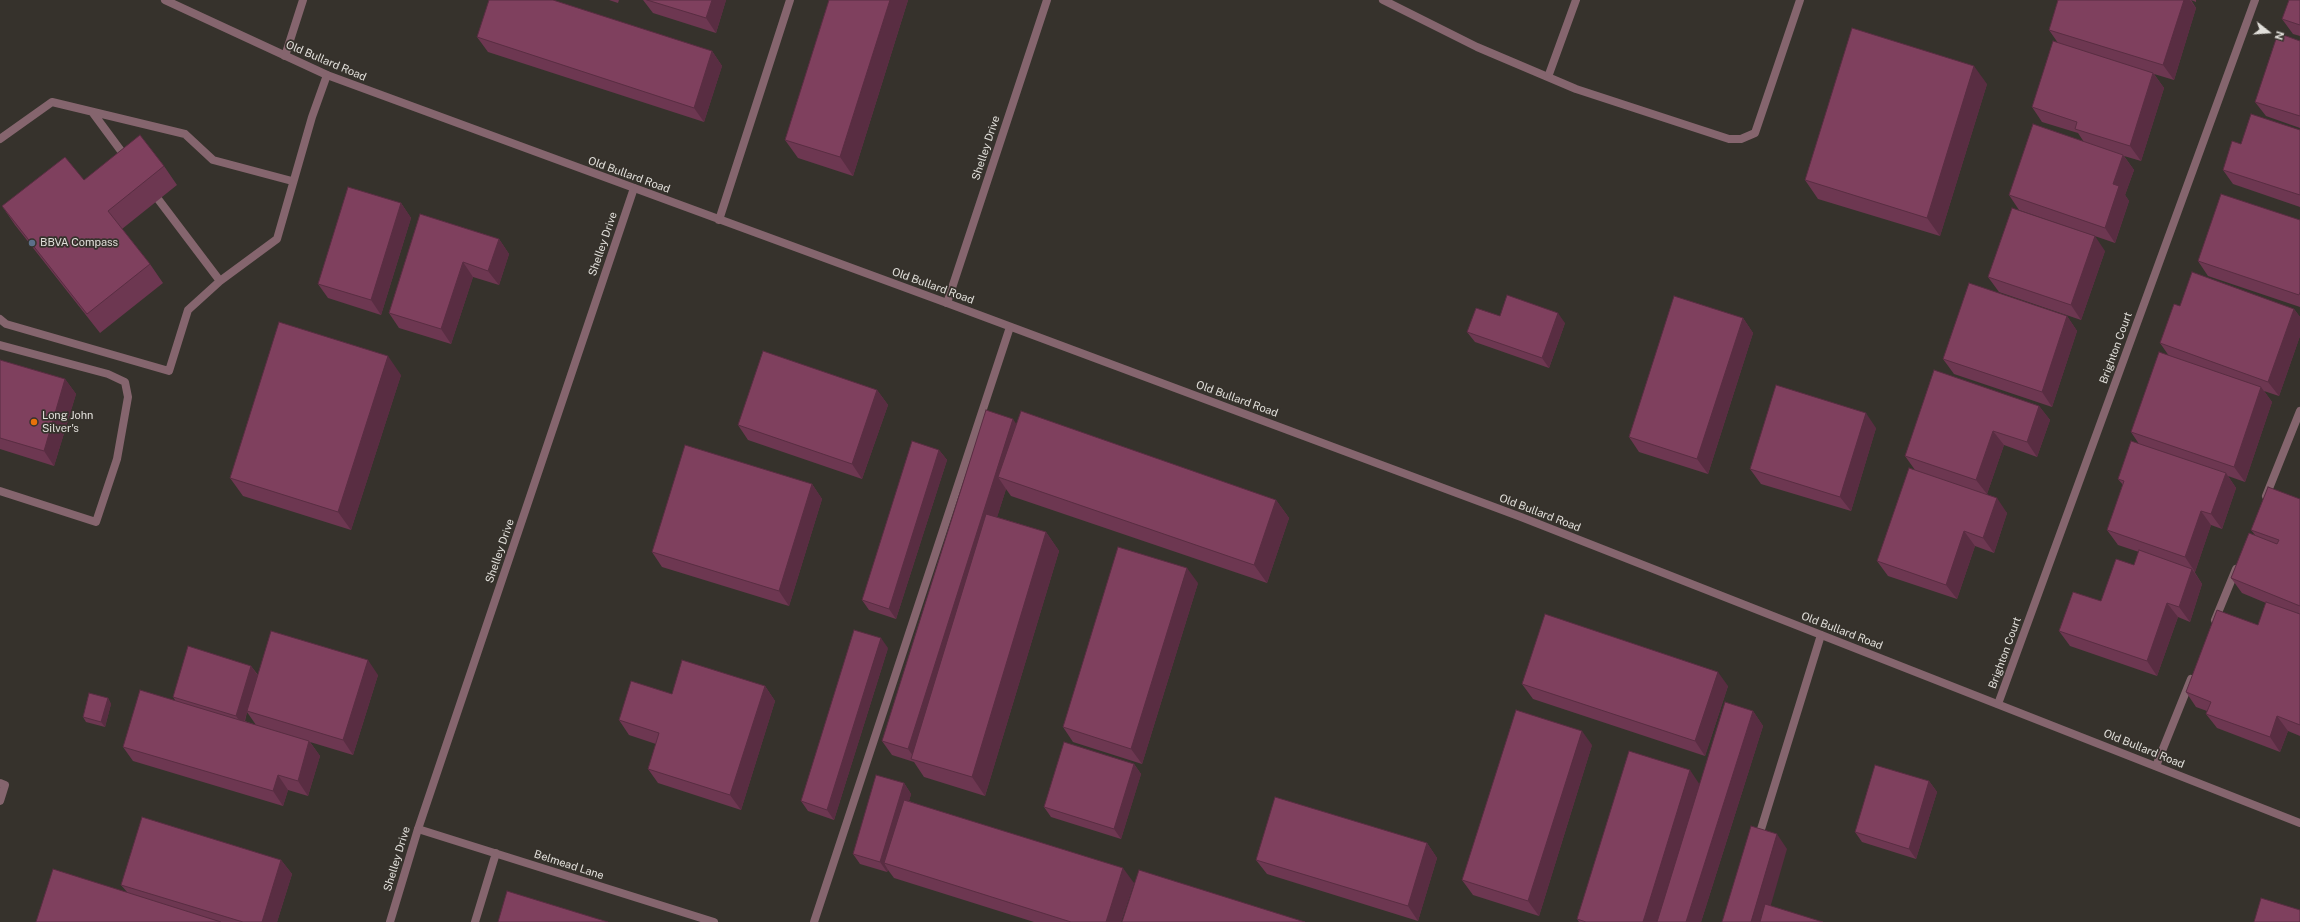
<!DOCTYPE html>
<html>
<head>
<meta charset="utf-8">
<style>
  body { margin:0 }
  #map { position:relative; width:2300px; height:922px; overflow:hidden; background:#36322c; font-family:"Public Sans",sans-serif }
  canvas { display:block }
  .north { position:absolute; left:2248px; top:12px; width:40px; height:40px; -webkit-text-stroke:3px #36322c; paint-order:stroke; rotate:107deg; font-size:11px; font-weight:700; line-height:16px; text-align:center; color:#e1dfda }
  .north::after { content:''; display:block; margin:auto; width:14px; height:18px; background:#e1dfda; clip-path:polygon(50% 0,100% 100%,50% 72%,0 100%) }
</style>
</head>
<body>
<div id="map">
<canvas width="2300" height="922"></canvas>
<div class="north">N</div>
</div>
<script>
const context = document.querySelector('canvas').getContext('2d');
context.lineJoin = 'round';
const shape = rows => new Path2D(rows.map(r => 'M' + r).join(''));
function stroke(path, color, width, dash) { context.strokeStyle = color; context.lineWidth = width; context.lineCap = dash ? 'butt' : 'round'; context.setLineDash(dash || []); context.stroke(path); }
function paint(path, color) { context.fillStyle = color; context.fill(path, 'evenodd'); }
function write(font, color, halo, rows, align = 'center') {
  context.font = font + ' "Public Sans",sans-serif'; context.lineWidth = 3.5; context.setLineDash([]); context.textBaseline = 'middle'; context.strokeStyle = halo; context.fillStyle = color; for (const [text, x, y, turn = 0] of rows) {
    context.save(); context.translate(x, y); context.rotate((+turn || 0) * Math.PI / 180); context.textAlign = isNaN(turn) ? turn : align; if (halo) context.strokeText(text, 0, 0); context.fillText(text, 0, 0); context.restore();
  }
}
const service = shape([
  [1383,0,1477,47,1576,89,1729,139,1741,139,1755,133,1800,0],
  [285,56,303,0],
  [1548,77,1576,0],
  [93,113,127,159],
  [0,139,52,102,185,134,213,160,292,181],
  [158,199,220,281],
  [719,220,790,0],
  [0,319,6,324,169,371,188,310,220,281,277,239,312,117,327,75],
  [0,345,108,374,125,382,128,397,117,459,96,522,0,491],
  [2266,496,2300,411],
  [2215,620,2236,569],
  [2156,766,2191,679],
  [0,783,5,785,0,801],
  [418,829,714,922],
  [475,922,496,853],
  [814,922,1010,327]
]);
const minor = shape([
  [947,303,1047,0],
  [1998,704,2255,0],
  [1758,839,1821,635],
  [390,922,418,829,634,188]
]);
const tertiary = shape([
  [165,0,327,75,947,303,1521,517,2300,823]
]);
const wall = shape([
  [609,0,619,0,618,3],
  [643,0,726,0,716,33,653,13],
  [829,0,908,0,853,176,798,158,785,140],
  [2058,0,2196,0,2196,2,2191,0,2196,8,2174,80,2154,74,2164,88,2141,161,2124,156,2134,170,2125,195,2129,201,2115,243,2019,210,2009,195,2084,142,2078,133,2042,122,2032,107,2058,43,2049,30],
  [2300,0,2300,36,2293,34,2282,19],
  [477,37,712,51,722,66,704,122,488,52],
  [2300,41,2300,128,2266,116,2255,102],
  [1987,84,1940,236,1818,199,1805,180],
  [2300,130,2300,207,2233,184,2223,170,2241,144],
  [164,166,177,185,122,229,150,264,163,283,100,333,15,225,2,206,84,180],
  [401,203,411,218,381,315,328,298,318,284],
  [420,214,499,239,509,254,499,285,473,277,451,344,399,328,389,313],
  [2300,220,2300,307,2208,276,2198,261],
  [2105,251,2081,320,1999,292,1988,277],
  [2180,306,2294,309,2300,317,2300,336,2279,396,2264,391,2272,402,2245,482,2228,476,2236,488,2222,529,2211,525,2195,572,2194,571,2202,584,2190,622,2178,617,2157,676,2070,646,2059,631,2101,601,2134,565,2139,552,2118,545,2107,530,2123,485,2118,479,2139,444,2131,432,2169,356,2160,343],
  [1500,316,1565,323,1549,368,1475,342,1467,332],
  [2067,316,2077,331,2052,407,1954,374,1943,359],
  [1743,318,1753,333,1708,474,1639,452,1629,437],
  [0,360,65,379,76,394,54,466,0,449],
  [401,375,351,530,243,496,230,478],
  [877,390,888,405,862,479,748,440,738,425],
  [2039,406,2050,420,2037,457,2004,445,1987,494,2007,513,1994,553,1975,546,1957,599,1888,576,1877,561,1915,470,1905,456],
  [1016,424,1276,500,1289,518,1267,583,1011,496,1006,489,997,517,1046,532,1059,551,985,796,924,777,914,762,892,755,882,741],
  [1876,428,1851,511,1761,484,1750,469],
  [939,450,947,460,896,619,869,610,862,600],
  [812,484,822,499,789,606,662,567,652,552],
  [2300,499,2300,736,2288,731,2280,752,2217,728,2206,714,2207,711,2196,707,2186,692,2258,625,2266,603,2242,593,2231,578,2255,535,2251,530],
  [1198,583,1142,764,1073,742,1063,727],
  [888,648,834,820,808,811,801,801],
  [251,666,258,675,378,675,353,755,310,742,320,756,308,796,288,790,283,806,133,761,123,747,175,700,173,697],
  [247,712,256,725,245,721],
  [1522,684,1728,686,1705,756,1533,699],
  [765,686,775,701,741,810,658,783,648,769,656,744,629,735,619,720,672,694],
  [108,698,111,704,105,727,86,722,83,717],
  [1753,711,1763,726,1701,922,1579,922,1577,919,1700,785],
  [1592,745,1539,916,1473,895,1462,880],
  [1134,764,1141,774,1121,839,1051,817,1044,807],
  [1929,781,1937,792,1916,859,1862,842,1855,832],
  [904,783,911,794,909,801,1134,883,1121,922,1034,922,894,878,888,870,887,872,860,864,853,854],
  [1427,843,1437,858,1418,921,1267,874,1256,860],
  [281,860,292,874,277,922,36,922,127,892,121,885]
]);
const shadedWall = shape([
  [712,0,726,0,716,33,706,18],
  [890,0,908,0,853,176,840,157],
  [2184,0,2190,0,2196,8,2174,80,2163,65],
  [712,51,722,66,704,122,694,108],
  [1974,66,1987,84,1940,236,1927,218],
  [2153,73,2164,88,2141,161,2130,146],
  [2123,155,2134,170,2125,195,2129,201,2115,243,2105,228,2113,184],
  [401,203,411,218,381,315,371,300],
  [2095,236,2105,251,2081,320,2071,305],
  [499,239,509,254,499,285,488,271],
  [463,262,473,277,451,344,441,329],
  [2294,309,2300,317,2300,336,2279,396,2268,382],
  [1558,313,1565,323,1549,368,1542,358],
  [2067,316,2077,331,2052,407,2042,392],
  [1743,318,1753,333,1708,474,1697,459],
  [388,356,401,375,351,530,338,512],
  [65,379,76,394,54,466,44,451],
  [2261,387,2272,402,2245,482,2234,467],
  [877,390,888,405,862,479,852,464],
  [2039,406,2050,420,2037,457,2027,442],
  [1866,413,1876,428,1851,511,1840,497],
  [1013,419,1023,434,998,477,1006,489,920,761,916,760,908,749],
  [1993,431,2004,445,1987,494,1976,480],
  [939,450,947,460,896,619,889,609],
  [2226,473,2236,488,2222,529,2211,514],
  [812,484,822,499,789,606,779,591],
  [1997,498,2007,513,1994,553,1983,538],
  [1276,500,1289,518,1267,583,1254,565],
  [2201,511,2211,525,2195,572,2185,557],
  [1964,531,1975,546,1957,599,1946,585],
  [1046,532,1059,551,985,796,972,777],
  [1187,568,1198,583,1142,764,1131,749],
  [2192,569,2202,584,2190,622,2179,607],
  [2167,603,2178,617,2157,676,2147,661],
  [881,638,888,648,834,820,827,810],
  [368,660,378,675,353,755,343,740],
  [251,666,258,676,247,711,247,712,243,726,236,716],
  [1718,672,1728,686,1705,756,1695,741],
  [765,686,775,701,741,810,730,795],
  [108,698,111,704,105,727,101,722],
  [1753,711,1763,726,1701,922,1686,922],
  [2277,716,2288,731,2280,752,2270,737],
  [1582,731,1592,745,1539,916,1528,901],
  [309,741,320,756,308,796,298,781],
  [1134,764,1141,774,1121,839,1114,829],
  [1690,770,1700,785,1658,922,1643,922],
  [278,775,288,790,283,806,273,791],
  [1929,781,1937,792,1916,859,1909,849],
  [904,783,911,794,890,865,884,863,888,870,887,872,880,862],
  [1777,834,1787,849,1766,922,1751,922],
  [1427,843,1437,858,1418,921,1408,906],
  [281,860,292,874,277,922,262,922],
  [1123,868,1134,883,1121,922,1106,922]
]);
const building = shape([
  [489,0,553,0,712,51,694,108,477,37,489,0],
  [647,0,712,0,706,18,647,0],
  [829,0,890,0,840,157,785,140,829,0],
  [2058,0,2184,0,2163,65,2049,30,2058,0],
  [2289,0,2300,0,2300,25,2282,19,2289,0],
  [1852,28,1974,66,1927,218,1805,180,1852,28],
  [2278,33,2300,41,2300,116,2255,102,2278,33],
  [2053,41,2153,73,2130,146,2075,129,2077,122,2032,107,2053,41],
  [2251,114,2300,130,2300,195,2223,170,2232,141,2241,144,2251,114],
  [2033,124,2123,155,2113,184,2119,186,2105,228,2009,195,2033,124],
  [140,135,164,166,108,211,150,264,87,314,2,206,65,157,84,180,140,135],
  [348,187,401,203,371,300,318,284,348,187],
  [2221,194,2300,220,2300,292,2299,295,2198,261,2221,194],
  [2012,208,2095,236,2071,305,1988,277,2012,208],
  [420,214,499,239,488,271,463,262,441,329,389,313,420,214],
  [2192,272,2294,309,2268,382,2160,343,2174,304,2180,306,2192,272],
  [1969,283,2067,316,2042,392,1943,359,1969,283],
  [1507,295,1558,313,1542,358,1467,332,1476,308,1500,316,1507,295],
  [1674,296,1743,318,1697,459,1629,437,1674,296],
  [279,322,388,356,338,512,230,478,279,322],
  [763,351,877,390,852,464,738,425,763,351],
  [2159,352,2261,387,2234,467,2131,432,2159,352],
  [0,360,65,379,44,451,0,438,0,360],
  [1934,370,2039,406,2027,442,1993,431,1976,480,1905,456,1934,370],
  [1776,385,1866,413,1840,497,1750,469,1776,385],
  [986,410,1013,419,908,749,882,741,986,410],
  [1021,411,1276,500,1254,565,998,477,1021,411],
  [912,441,939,450,889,609,862,600,912,441],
  [2131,441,2226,473,2211,514,2201,511,2185,557,2107,530,2124,481,2118,479,2131,441],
  [685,445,812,484,779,591,652,552,685,445],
  [1909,468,1997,498,1983,538,1964,531,1946,585,1877,561,1909,468],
  [2268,487,2300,499,2300,606,2231,578,2249,533,2277,544,2279,540,2251,530,2268,487],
  [986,514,1046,532,972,777,911,759,986,514],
  [1118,547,1187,568,1131,749,1063,727,1118,547],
  [2139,550,2192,569,2179,607,2167,603,2147,661,2059,631,2073,592,2101,601,2116,559,2134,565,2139,550],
  [2266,602,2300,614,2300,725,2277,716,2270,737,2206,714,2211,702,2186,692,2217,610,2258,625,2266,602],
  [1545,614,1718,672,1695,741,1522,684,1545,614],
  [854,630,881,638,827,810,801,801,854,630],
  [271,631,368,660,343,740,247,711,271,631],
  [188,646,251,666,236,716,173,697,188,646],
  [682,660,765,686,730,795,648,769,659,733,619,720,631,681,672,694,682,660],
  [140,690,309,741,298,781,278,775,273,791,123,747,140,690],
  [89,693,108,698,101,722,83,717,89,693],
  [1725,702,1753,711,1686,922,1657,922,1725,702],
  [1516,710,1582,731,1528,901,1462,880,1516,710],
  [1064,742,1134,764,1114,829,1044,807,1064,742],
  [1629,751,1690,770,1643,922,1586,922,1577,919,1629,751],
  [1875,765,1929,781,1909,849,1855,832,1875,765],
  [876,775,904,783,880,862,853,854,876,775],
  [1275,797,1427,843,1408,906,1256,860,1275,797],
  [904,800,1123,868,1106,922,1071,922,884,863,904,800],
  [142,817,281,860,262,922,243,922,121,885,142,817],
  [1751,826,1777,834,1751,922,1722,922,1751,826],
  [53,869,221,922,36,922,53,869],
  [1139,870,1305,922,1122,922,1139,870],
  [507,891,608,922,498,922,507,891],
  [2261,898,2300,910,2300,922,2254,922,2261,898],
  [1765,904,1823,922,1760,922,1765,904]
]);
const markers = [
  [32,243,4,"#5c6f8a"],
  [34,422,4,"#e8710a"]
];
const streetNames = [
  ["Old Bullard Road",326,61,23],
  ["Shelley Drive",986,148,-72],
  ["Old Bullard Road",629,175,20],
  ["Shelley Drive",603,244,-71],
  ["Old Bullard Road",933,286,20],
  ["Brighton Court",2116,348,-70],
  ["Old Bullard Road",1237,399,20],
  ["Old Bullard Road",1540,513,21],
  ["Shelley Drive",500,551,-71],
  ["Old Bullard Road",1842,631,21],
  ["Brighton Court",2005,653,-70],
  ["Old Bullard Road",2144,749,22],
  ["Shelley Drive",397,859,-73],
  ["Belmead Lane",569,865,18]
];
const poiNames = [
  ["BBVA Compass",40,243],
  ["Long John",42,416],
  ["Silver's",42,429]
];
stroke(service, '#85656e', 8);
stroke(minor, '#85656e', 8);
stroke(tertiary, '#85656e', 8);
paint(wall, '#6d3751');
paint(shadedWall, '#592d42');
paint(building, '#7f405e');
stroke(building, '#592d42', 1);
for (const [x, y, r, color] of markers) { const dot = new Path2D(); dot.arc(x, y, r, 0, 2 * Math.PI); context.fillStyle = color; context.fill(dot); stroke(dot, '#36322c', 1.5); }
write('11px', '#e1dfda', '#36322c', streetNames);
write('11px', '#e1dfda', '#36322c', poiNames, 'left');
</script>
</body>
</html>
